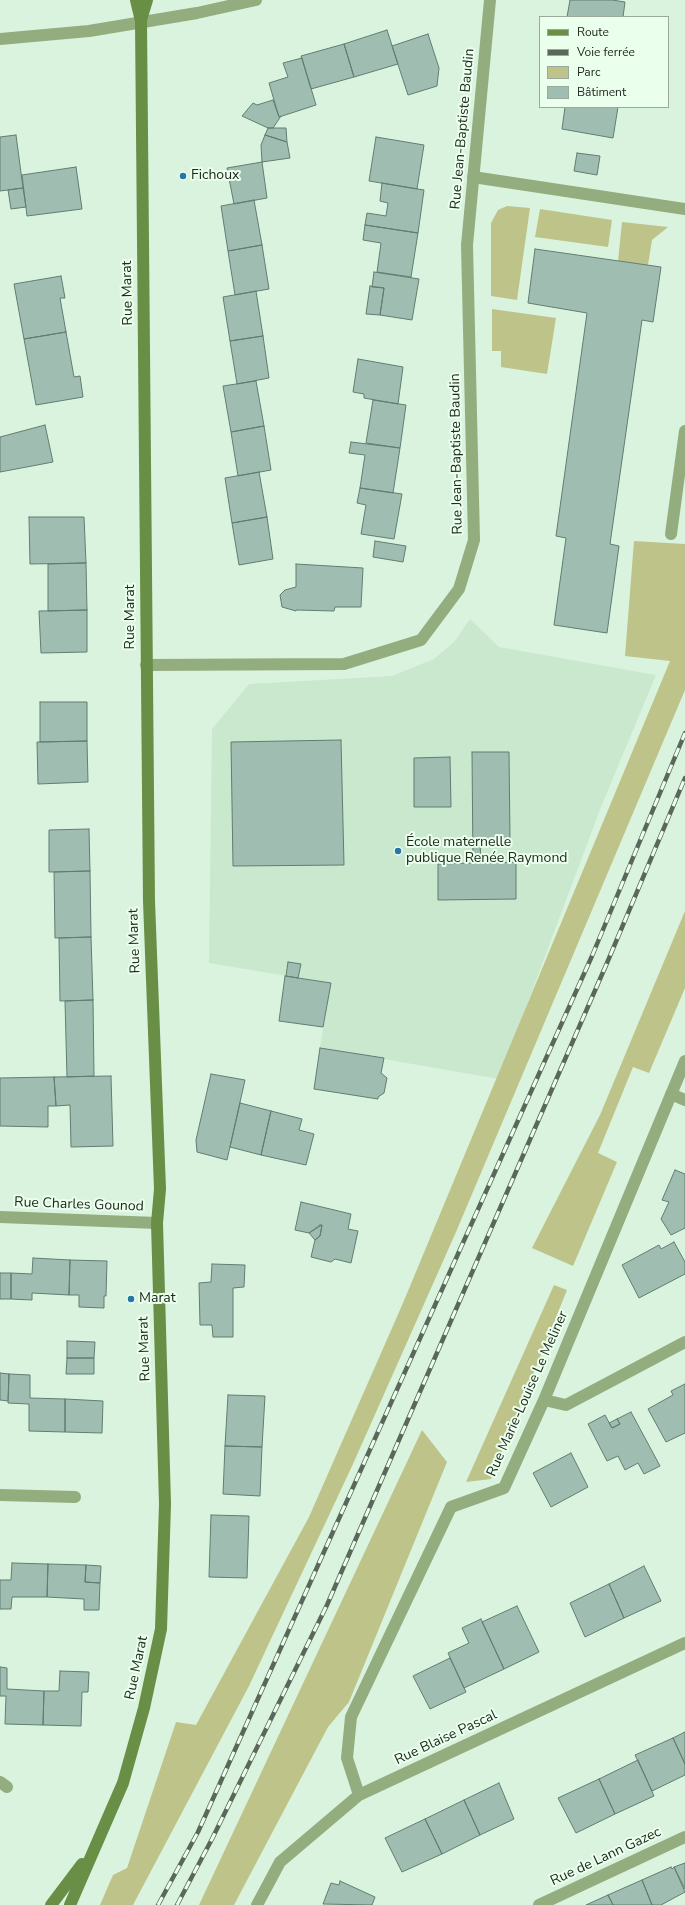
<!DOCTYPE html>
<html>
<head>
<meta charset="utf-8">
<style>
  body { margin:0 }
  #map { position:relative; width:685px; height:1905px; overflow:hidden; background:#daf3de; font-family:"Nunito Sans",sans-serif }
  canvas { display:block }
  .legend { position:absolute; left:539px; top:16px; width:130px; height:92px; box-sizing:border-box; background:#ebffed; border:1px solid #9aa99b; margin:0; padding:5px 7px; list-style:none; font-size:12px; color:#202921 }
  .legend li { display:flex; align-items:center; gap:8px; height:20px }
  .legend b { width:20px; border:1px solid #9aa99b }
</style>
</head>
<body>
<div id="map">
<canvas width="685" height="1905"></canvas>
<ul class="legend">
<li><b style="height:5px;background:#698e46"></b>Route</li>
<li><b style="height:5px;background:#5a685c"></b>Voie ferrée</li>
<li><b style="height:11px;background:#bec489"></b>Parc</li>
<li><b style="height:11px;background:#9fbeb1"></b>Bâtiment</li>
</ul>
</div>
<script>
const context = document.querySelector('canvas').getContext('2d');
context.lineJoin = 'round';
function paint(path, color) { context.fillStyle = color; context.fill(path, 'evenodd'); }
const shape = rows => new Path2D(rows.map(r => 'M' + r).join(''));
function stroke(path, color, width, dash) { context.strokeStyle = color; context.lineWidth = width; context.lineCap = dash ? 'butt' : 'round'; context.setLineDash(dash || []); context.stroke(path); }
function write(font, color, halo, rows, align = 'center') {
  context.font = font + ' "Nunito Sans",sans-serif'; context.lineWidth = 4; context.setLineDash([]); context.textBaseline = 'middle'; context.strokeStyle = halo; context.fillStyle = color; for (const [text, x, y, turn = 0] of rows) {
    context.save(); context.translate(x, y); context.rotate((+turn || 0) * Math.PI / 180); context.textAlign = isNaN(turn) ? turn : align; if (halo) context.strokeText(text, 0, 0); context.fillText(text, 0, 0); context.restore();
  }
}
const built = shape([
  [470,619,499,647,656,675,601,807,499,1079,320,1048,330,983,209,963,212,729,249,684,392,676,434,659,454,642]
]);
const green = shape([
  [507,206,530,208,517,300,491,296,491,223,498,210],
  [540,209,612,220,608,247,535,237],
  [622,222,668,227,652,240,648,265,618,261],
  [492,309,556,318,547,374,501,367,501,351,492,351],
  [634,541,685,544,685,690,456,1232,353,1464,249,1686,133,1905,100,1905,113,1875,127,1868,176,1722,196,1725,309,1517,403,1303,670,661,625,656],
  [685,911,685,988,649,1073,633,1067,598,1153,617,1162,573,1266,532,1248,600,1115],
  [554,1285,567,1290,491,1479,466,1482],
  [422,1430,447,1462,349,1702,328,1727,234,1905,199,1905]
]);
const building = shape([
  [570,0,612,0,625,2,623,17,567,17,570,0],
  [387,30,398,64,354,77,344,44,387,30],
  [428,34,439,68,437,86,408,95,392,46,428,34],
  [344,44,354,77,311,89,301,56,344,44],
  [302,58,316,105,279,117,269,83,288,77,283,63,302,58],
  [273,100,279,117,281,116,273,128,268,128,242,116,253,103,257,105,273,100],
  [565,107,618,107,613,138,562,129,565,107],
  [268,128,286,128,287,142,265,135,268,128],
  [16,135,23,188,0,191,0,137,16,135],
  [265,135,287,142,290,158,262,162,261,145,265,135],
  [376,137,424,145,417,189,369,181,376,137],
  [577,153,600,156,597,175,574,171,577,153],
  [262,162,267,198,234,204,227,168,262,162],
  [76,167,82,209,27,216,22,175,76,167],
  [382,183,424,190,418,233,365,225,367,213,386,216,388,203,380,201,382,183],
  [23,188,26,207,11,209,8,190,23,188],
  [254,200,262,245,228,251,221,206,254,200],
  [365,225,418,233,411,277,377,272,381,243,363,240,365,225],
  [262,245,269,289,235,295,228,251,262,245],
  [535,249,661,267,653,322,642,320,610,544,619,546,607,633,554,625,566,538,556,536,587,313,528,303,535,249],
  [374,272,419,279,412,320,380,315,384,288,372,287,374,272],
  [61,276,65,298,60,298,66,332,24,339,14,284,61,276],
  [370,286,384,288,380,315,366,314,370,286],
  [256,291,263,336,230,341,223,297,256,291],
  [66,332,74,377,80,376,83,397,36,405,24,339,66,332],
  [263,336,269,378,237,384,230,341,263,336],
  [358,359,403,367,398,404,364,398,364,394,353,392,358,359],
  [256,381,264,426,231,432,223,386,256,381],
  [373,400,406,405,400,448,366,443,373,400],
  [45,425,53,462,0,472,0,437,45,425],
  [264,426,271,470,238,476,231,432,264,426],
  [351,442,400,448,393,493,360,488,365,455,349,453,351,442],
  [259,472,267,517,232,523,225,478,259,472],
  [360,488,402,494,394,539,361,534,366,505,357,503,360,488],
  [29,517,84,517,86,563,30,564,29,517],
  [267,517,273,559,239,565,232,523,267,517],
  [375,541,406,546,403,562,373,557,375,541],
  [86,563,87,610,48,611,48,564,86,563],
  [296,564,363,568,361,607,335,607,334,611,296,610,296,611,282,607,280,595,285,590,296,587,296,564],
  [87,610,87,652,41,653,39,611,87,610],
  [40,702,87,702,87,741,40,742,40,702],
  [341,740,344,865,233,866,231,742,341,740],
  [87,741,88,782,38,784,37,742,87,741],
  [472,752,509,752,510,841,480,842,481,863,516,862,516,899,438,900,438,864,473,863,472,752],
  [450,757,451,807,414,807,414,758,450,757],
  [89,829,90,871,49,872,49,830,89,829],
  [90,871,91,937,55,938,54,872,90,871],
  [91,937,93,1000,60,1001,59,938,91,937],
  [288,962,301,964,298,978,286,976,288,962],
  [285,976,331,983,323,1027,279,1021,285,976],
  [93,1000,94,1076,67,1077,65,1001,93,1000],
  [320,1048,384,1058,381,1073,387,1078,384,1093,378,1097,378,1099,314,1089,320,1048],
  [211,1074,245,1080,227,1160,197,1152,196,1140,211,1074],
  [111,1076,113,1146,71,1147,70,1105,56,1106,54,1077,111,1076],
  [54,1077,56,1106,48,1106,48,1127,0,1126,0,1078,54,1077],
  [240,1103,271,1111,261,1155,230,1147,240,1103],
  [271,1111,302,1119,299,1130,314,1134,306,1165,261,1155,271,1111],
  [675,1170,685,1174,685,1228,671,1235,661,1219,669,1202,662,1200,675,1170],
  [301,1202,351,1214,348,1229,358,1231,351,1263,335,1259,331,1262,311,1257,315,1240,320,1236,322,1225,309,1233,295,1230,301,1202],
  [320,1225,322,1225,320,1236,315,1240,309,1233,320,1225],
  [674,1242,685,1262,685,1274,639,1298,622,1265,659,1245,661,1249,674,1242],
  [33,1258,70,1260,69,1295,32,1293,32,1300,11,1299,11,1273,32,1274,33,1258],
  [70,1260,107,1261,106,1296,104,1296,104,1308,79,1307,79,1295,69,1295,70,1260],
  [212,1264,245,1265,244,1287,233,1288,233,1337,213,1337,212,1325,200,1325,199,1283,211,1282,212,1264],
  [0,1273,11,1273,11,1299,0,1299,0,1273],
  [67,1341,95,1342,94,1358,67,1358,67,1341],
  [67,1358,94,1358,94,1374,66,1374,67,1358],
  [0,1373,9,1374,8,1401,0,1400,0,1373],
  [9,1374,30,1375,30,1398,65,1399,65,1432,29,1431,29,1404,8,1403,9,1374],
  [685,1384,685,1433,666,1442,648,1409,673,1395,671,1391,685,1384],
  [228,1395,265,1396,262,1447,225,1446,228,1395],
  [65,1399,103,1401,102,1433,65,1432,65,1399],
  [631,1412,660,1466,644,1474,638,1463,625,1470,618,1456,607,1461,588,1424,605,1415,612,1428,620,1424,617,1419,631,1412],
  [617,1419,620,1424,612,1428,609,1423,617,1419],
  [225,1446,262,1447,260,1496,223,1494,225,1446],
  [571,1453,588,1487,551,1507,533,1473,571,1453],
  [211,1515,249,1516,247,1578,209,1577,211,1515],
  [12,1563,48,1564,47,1597,12,1597,11,1609,0,1609,0,1580,11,1580,12,1563],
  [48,1564,86,1565,85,1582,100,1583,99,1610,84,1610,84,1599,47,1597,48,1564],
  [86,1565,101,1566,100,1583,85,1582,86,1565],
  [644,1566,661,1601,624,1618,609,1584,644,1566],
  [609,1584,624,1618,585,1637,570,1603,609,1584],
  [517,1606,539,1652,504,1669,482,1622,517,1606],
  [481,1619,504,1669,464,1688,448,1653,469,1643,462,1628,481,1619],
  [450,1658,466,1692,430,1709,413,1676,450,1658],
  [0,1667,7,1668,7,1689,44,1691,43,1725,5,1724,6,1696,0,1696,0,1667],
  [60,1671,89,1672,88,1692,82,1692,81,1726,43,1725,44,1691,59,1691,60,1671],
  [685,1732,685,1764,673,1738,685,1732],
  [673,1738,685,1764,685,1775,652,1791,635,1755,673,1738],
  [638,1760,654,1796,615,1814,599,1779,638,1760],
  [599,1779,615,1814,576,1833,558,1798,599,1779],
  [499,1783,514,1819,480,1835,464,1800,499,1783],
  [464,1800,480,1835,442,1854,425,1819,464,1800],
  [425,1819,442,1854,402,1872,385,1838,425,1819],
  [685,1863,685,1889,674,1867,685,1863],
  [671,1867,672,1869,674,1867,685,1892,661,1905,652,1905,642,1880,671,1867],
  [642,1880,652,1905,613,1905,608,1895,642,1880],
  [340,1881,375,1897,372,1905,323,1904,331,1883,339,1885,340,1881],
  [608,1895,613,1905,586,1905,608,1895]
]);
const lane = shape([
  [473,177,685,209],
  [671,534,685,431]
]);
const street = shape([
  [0,39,89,31,197,13,256,0],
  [146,665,344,664,421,640,459,589,474,540,467,245,490,0],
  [671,1094,685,1100],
  [0,1217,157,1223],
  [544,1400,566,1405,685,1342],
  [0,1495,75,1497],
  [0,1782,7,1787],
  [359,1795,347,1758,351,1717,451,1507,504,1488,544,1400,685,1061],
  [257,1905,280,1862,359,1795,685,1643],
  [539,1905,685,1837]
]);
const secondary = shape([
  [141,20,147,0],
  [51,1905,82,1864],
  [70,1905,123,1783,144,1708,161,1629,165,1504,157,1223,160,1189,149,901,141,21,136,0]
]);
const rail = shape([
  [158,1905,198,1832,592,956,685,733],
  [177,1905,212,1839,327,1605,607,963,685,778]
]);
const markers = [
  [183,176,4,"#2676a8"],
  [398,851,4,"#2676a8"],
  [131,1299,4,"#2676a8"]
];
const streetNames = [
  ["Rue Jean-Baptiste Baudin",463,129,-85],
  ["Rue Marat",128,293,-91],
  ["Rue Jean-Baptiste Baudin",457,454,-91],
  ["Rue Marat",131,617,-90],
  ["Rue Marat",135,941,-92],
  ["Rue Charles Gounod",79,1205,2],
  ["Rue Marat",145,1349,-92],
  ["Rue Marie-Louise Le Meliner",528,1394,-66],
  ["Rue Marat",137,1668,-78],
  ["Rue Blaise Pascal",446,1738,-25],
  ["Rue de Lann Gazec",606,1857,-25]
];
const poiNames = [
  ["Fichoux",191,176],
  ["École maternelle",406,843],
  ["publique Renée Raymond",406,859],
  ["Marat",139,1299]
];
paint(built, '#c9e8ce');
paint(green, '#bec489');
paint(building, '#9fbeb1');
stroke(building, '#607d71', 1);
stroke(lane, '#93ad7e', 12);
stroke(street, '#93ad7e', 12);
stroke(secondary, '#698e46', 12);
stroke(rail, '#5a685c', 4.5);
stroke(rail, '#ebffed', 3, [9]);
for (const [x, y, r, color] of markers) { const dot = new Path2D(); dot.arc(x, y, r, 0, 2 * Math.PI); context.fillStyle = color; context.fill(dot); stroke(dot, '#ebffed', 1.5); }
write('14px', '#202921', '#ebffed', streetNames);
write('14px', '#202921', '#ebffed', poiNames, 'left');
</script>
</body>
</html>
